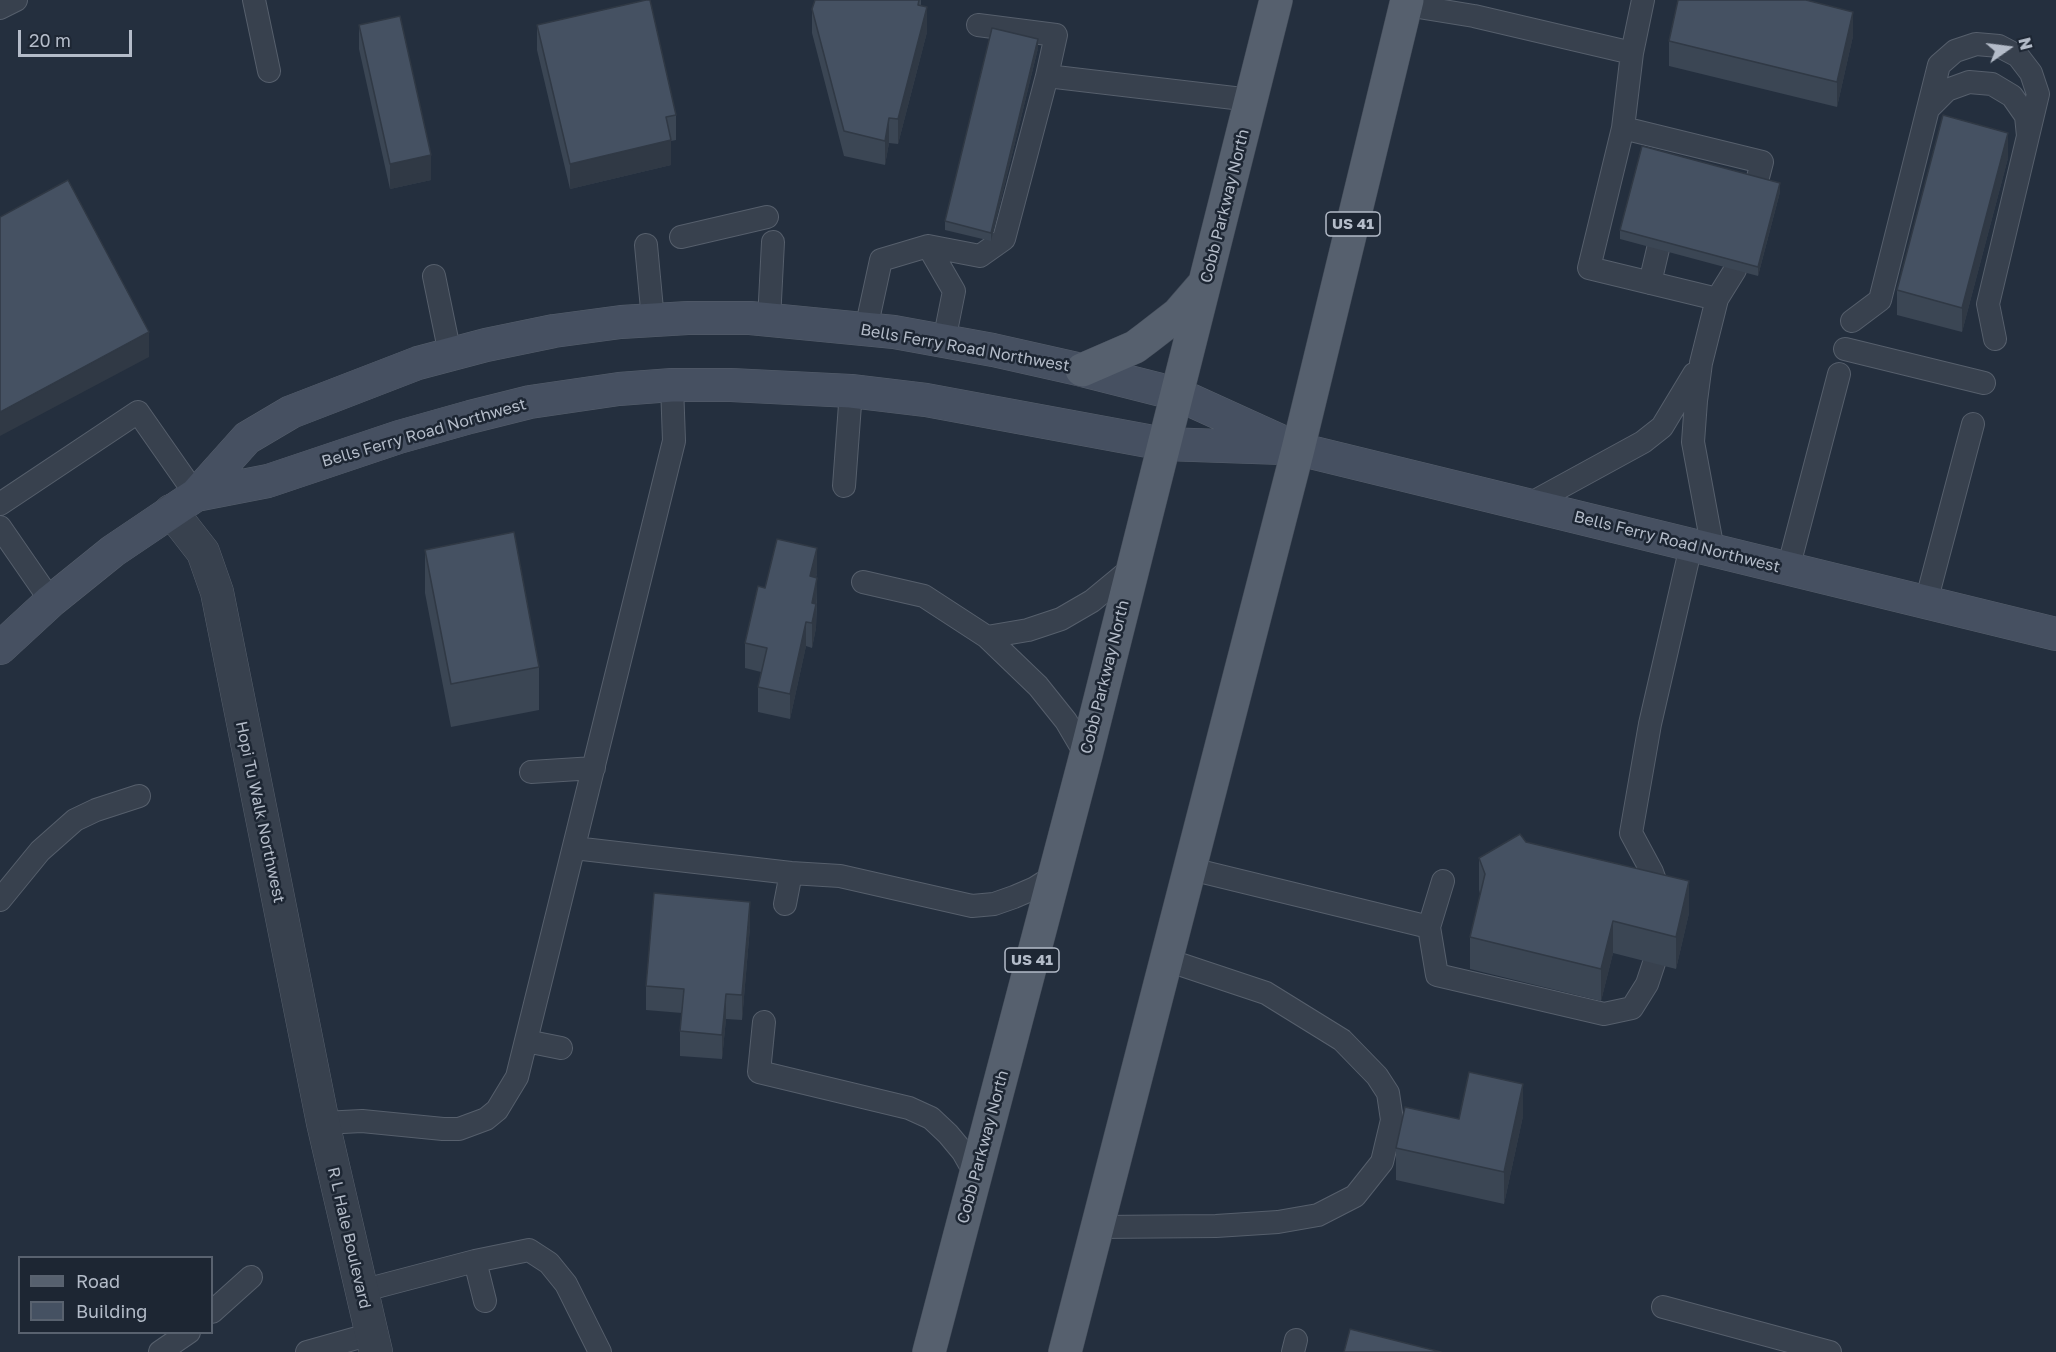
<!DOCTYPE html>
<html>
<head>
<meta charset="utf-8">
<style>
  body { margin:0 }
  #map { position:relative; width:2056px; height:1352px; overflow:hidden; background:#242f3e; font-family:"Golos Text",sans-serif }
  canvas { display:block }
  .legend { position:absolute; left:18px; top:1256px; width:195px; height:78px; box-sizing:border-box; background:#1d2633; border:2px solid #59626f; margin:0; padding:8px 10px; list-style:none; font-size:18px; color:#b4bcc9 }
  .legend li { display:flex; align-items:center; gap:12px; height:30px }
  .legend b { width:30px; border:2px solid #59626f }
  .north { position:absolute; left:1978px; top:18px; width:60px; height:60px; -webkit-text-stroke:4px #1d2633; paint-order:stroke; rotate:76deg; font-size:16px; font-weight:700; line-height:24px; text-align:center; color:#b4bcc9 }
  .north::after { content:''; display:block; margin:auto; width:21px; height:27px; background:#b4bcc9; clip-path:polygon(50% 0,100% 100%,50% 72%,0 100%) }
  .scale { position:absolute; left:18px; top:30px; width:114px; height:27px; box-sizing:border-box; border:3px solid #b4bcc9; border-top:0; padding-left:8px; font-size:18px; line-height:21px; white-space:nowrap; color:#b4bcc9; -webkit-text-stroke:4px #1d2633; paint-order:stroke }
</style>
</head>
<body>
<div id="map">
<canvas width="2056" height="1352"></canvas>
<ul class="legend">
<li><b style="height:8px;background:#56606e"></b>Road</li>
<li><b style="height:16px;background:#455162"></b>Building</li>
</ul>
<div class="north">N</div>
<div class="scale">20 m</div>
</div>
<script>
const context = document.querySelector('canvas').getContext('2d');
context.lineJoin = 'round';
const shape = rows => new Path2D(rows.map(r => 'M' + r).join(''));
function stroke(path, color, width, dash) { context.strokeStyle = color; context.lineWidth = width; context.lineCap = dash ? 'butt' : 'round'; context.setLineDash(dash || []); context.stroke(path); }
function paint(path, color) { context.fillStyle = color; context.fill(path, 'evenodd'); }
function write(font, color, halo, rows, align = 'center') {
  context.font = font + ' "Golos Text",sans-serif'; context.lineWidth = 5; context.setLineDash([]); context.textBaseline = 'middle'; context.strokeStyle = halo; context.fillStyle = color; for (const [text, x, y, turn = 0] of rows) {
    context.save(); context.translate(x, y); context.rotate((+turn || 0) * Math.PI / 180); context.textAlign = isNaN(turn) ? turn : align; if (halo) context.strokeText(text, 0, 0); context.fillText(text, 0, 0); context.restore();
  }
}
const lane = shape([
  [254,0,269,71],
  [1643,0,1632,53,1623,128,1589,268,1717,299],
  [1406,5,1474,16,1632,53],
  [0,8,16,0],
  [978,25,1056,35,1047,76],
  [1929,108,1947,90,1969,82,1992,84,2012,96,2026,116,2028,136],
  [1623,128,1762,162,1756,185],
  [681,237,767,217],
  [646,245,653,320],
  [928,246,954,291,944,341],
  [434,276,450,354],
  [1650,283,1658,249],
  [769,320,773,242],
  [1852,321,1880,300,1939,65,1955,51,1976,44,1999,46,2018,56,2031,73,2038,94,1988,304,1995,339],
  [866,329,881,260,928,246,980,256,1004,239,1047,76,1251,100],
  [1845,349,1984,383],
  [844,486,851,391],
  [0,504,138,412,196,495],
  [1526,506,1643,442,1662,427,1694,374],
  [0,527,51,601],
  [1713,550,1693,442,1696,401,1701,363,1717,299,1735,270],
  [1788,569,1839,374],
  [863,582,924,596,987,637,1038,686,1066,721,1086,755],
  [1926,602,1973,424],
  [987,637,1028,630,1061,619,1092,601,1132,568],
  [531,772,594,768],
  [574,848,791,873,840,876,972,906,994,904,1014,897,1035,888,1054,876],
  [1191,869,1429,927,1437,975,1604,1014,1632,1008,1647,984,1654,963],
  [0,900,40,851,75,820,96,810,139,796],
  [1662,900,1652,872,1631,833,1650,724,1691,546],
  [785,904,791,873],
  [1429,927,1443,881],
  [764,1022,759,1072,909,1108,931,1118,948,1134,963,1152,976,1175],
  [526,1041,561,1048],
  [323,1123,362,1121,443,1129,459,1129,486,1119,497,1110,517,1077,674,441,672,385],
  [1098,1227,1216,1226,1278,1222,1318,1215,1355,1196,1382,1162,1392,1120,1388,1093,1377,1076,1342,1040,1266,993,1167,960],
  [475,1261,529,1250,549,1263,566,1284,600,1352],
  [361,1291,475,1261,485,1301],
  [1663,1307,1830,1352],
  [212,1312,251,1277],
  [160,1352,189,1332],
  [307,1352,371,1334],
  [1293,1352,1296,1340]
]);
const street = shape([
  [171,511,203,552,217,592,323,1123,376,1352]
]);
const secondary = shape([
  [196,495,268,481,399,437,470,417,530,402,619,389,672,385,731,385,851,391,926,400,1164,444,1282,448],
  [0,648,51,601,113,551,196,495,247,438,291,412,418,363,486,345,554,331,621,322,688,318,750,318,894,332,993,350,1082,370,1177,394,1298,449,2056,634]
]);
const primary = shape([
  [1082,370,1135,347,1147,338,1178,314,1204,284],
  [929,1352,1086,755,1276,0],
  [1065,1352,1298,449,1407,0]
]);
const wall = shape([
  [921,0,921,5,927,32,898,144,889,143,885,165,844,156,812,33,812,9],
  [359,25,431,180,390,189,359,49],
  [537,25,676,115,676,140,671,141,671,165,570,189,537,50],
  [1853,36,1837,107,1669,66,1669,41],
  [1038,48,991,241,945,230,945,221],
  [2008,158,1962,332,1897,315,1897,290],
  [1780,192,1758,276,1620,239,1620,230],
  [425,550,539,667,539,710,451,727,425,593],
  [817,573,816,578,817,603,816,628,812,648,806,646,790,719,758,712,758,687,761,672,745,668,745,643],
  [1526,842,1689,913,1676,969,1613,953,1601,1001,1470,969,1470,937,1480,894,1479,890,1479,858],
  [750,927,742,1020,726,1019,722,1059,680,1056,680,1031,682,1013,646,1010,646,986],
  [1523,1116,1504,1204,1396,1180,1396,1148,1459,1119]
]);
const shadedWall = shape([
  [927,7,927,32,898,144,898,119],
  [1853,12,1853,36,1837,107,1837,82],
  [1038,39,1038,48,991,241,991,233],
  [889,118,889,143,885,165,885,141],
  [2008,133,2008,158,1962,332,1962,308],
  [671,140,671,165,570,189,570,164],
  [431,155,431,180,390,189,390,164],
  [1780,183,1780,192,1758,276,1758,267],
  [149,332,149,357,0,436,0,412],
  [817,548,817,573,810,601,810,576],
  [817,578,816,628,812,648,812,603],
  [806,622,806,646,790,719,790,694],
  [1689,881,1689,913,1676,969,1676,937],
  [750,902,750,927,742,1020,742,995],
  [1613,921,1613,953,1601,1001,1601,969],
  [726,994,726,1019,722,1059,722,1035],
  [1523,1084,1523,1116,1504,1204,1504,1172]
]);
const building = shape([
  [646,0,650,0,676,115,666,117,671,140,570,164,537,25,646,0],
  [815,0,919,0,918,5,927,7,898,119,889,118,885,141,844,131,812,9,815,0],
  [1678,0,1806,0,1853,12,1837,82,1669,41,1678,0],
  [400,16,431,155,390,164,359,25,400,16],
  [992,28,1038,39,991,233,945,221,992,28],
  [1943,115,2008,133,1962,308,1897,290,1943,115],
  [1642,146,1780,183,1758,267,1620,230,1642,146],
  [68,180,149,332,0,412,0,217,68,180],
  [514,532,539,667,451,684,425,550,514,532],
  [777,539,817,548,810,576,817,578,812,603,816,604,812,623,806,622,790,694,758,687,767,648,745,643,758,586,765,588,777,539],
  [1520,834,1526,842,1689,881,1676,937,1613,921,1601,969,1470,937,1485,874,1479,858,1520,834],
  [654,893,750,902,742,995,726,994,722,1035,680,1031,684,989,646,986,654,893],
  [1469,1072,1523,1084,1504,1172,1396,1148,1405,1107,1459,1119,1469,1072],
  [1350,1329,1441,1352,1344,1352,1350,1329]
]);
const shields = [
  [1353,224,54],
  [1032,960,54]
];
const shieldNames = [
  ["US 41",1353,224],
  ["US 41",1032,960]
];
const streetNames = [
  ["Cobb Parkway North",1225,206,-76],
  ["Bells Ferry Road Northwest",965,348,10],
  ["Bells Ferry Road Northwest",424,433,-16],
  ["Bells Ferry Road Northwest",1677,542,14],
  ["Cobb Parkway North",1105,677,-76],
  ["Hopi Tu Walk Northwest",260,812,78],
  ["Cobb Parkway North",983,1147,-75],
  ["R L Hale Boulevard",349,1238,77]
];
stroke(lane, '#565f6c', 24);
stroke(street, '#565f6c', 34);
stroke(secondary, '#565f6c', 34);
stroke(primary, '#414a57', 34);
stroke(lane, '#38414e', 22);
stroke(street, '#38414e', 33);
stroke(secondary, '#465061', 33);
stroke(primary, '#56606e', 33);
paint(wall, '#3b4654');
paint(shadedWall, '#303945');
paint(building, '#455162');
stroke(building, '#303945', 1.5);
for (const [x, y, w] of shields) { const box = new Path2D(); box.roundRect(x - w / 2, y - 12, w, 24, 4.5); context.fillStyle = '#1d2633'; context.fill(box); stroke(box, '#b4bcc9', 1.5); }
write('bold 15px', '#b4bcc9', null, shieldNames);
write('16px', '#b4bcc9', '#1d2633', streetNames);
</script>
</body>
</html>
